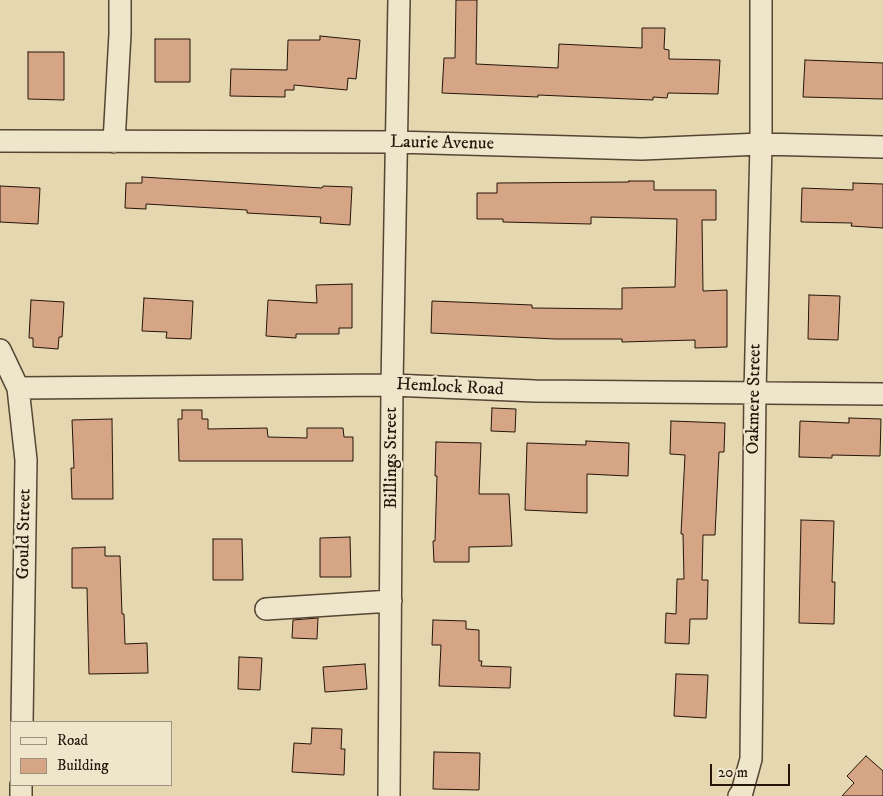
<!DOCTYPE html>
<html>
<head>
<meta charset="utf-8">
<style>
  body { margin:0 }
  #map { position:relative; width:883px; height:796px; overflow:hidden; background:#e5d7af; font-family:"IM FELL DW Pica",serif }
  canvas { display:block }
  .legend { position:absolute; left:10px; top:721px; width:162px; height:65px; box-sizing:border-box; background:#eee5cb; border:1px solid #9e927e; margin:0; padding:6px 9px; list-style:none; font-size:15px; color:#25150b }
  .legend li { display:flex; align-items:center; gap:10px; height:25px }
  .legend b { width:25px; border:1px solid #9e927e }
  .scale { position:absolute; left:710px; top:764px; width:80px; height:22px; box-sizing:border-box; border:2px solid #25150b; border-top:0; padding-left:6px; font-size:15px; line-height:18px; white-space:nowrap; color:#25150b; -webkit-text-stroke:4px #eee5cb; paint-order:stroke }
</style>
</head>
<body>
<div id="map">
<canvas width="883" height="796"></canvas>
<ul class="legend">
<li><b style="height:6px;background:#eee5cb"></b>Road</li>
<li><b style="height:14px;background:#d6a585"></b>Building</li>
</ul>
<div class="scale">20 m</div>
</div>
<script>
const context = document.querySelector('canvas').getContext('2d');
context.lineJoin = 'round';
function paint(path, color) { context.fillStyle = color; context.fill(path, 'evenodd'); }
const shape = rows => new Path2D(rows.map(r => 'M' + r).join(''));
function stroke(path, color, width, dash) { context.strokeStyle = color; context.lineWidth = width; context.lineCap = dash ? 'butt' : 'round'; context.setLineDash(dash || []); context.stroke(path); }
function write(font, color, halo, rows, align = 'center') {
  context.font = font + ' "IM FELL DW Pica",serif'; context.lineWidth = 4.5; context.setLineDash([]); context.textBaseline = 'middle'; context.strokeStyle = halo; context.fillStyle = color; for (const [text, x, y, turn = 0] of rows) {
    context.save(); context.translate(x, y); context.rotate((+turn || 0) * Math.PI / 180); context.textAlign = isNaN(turn) ? turn : align; if (halo) context.strokeText(text, 0, 0); context.fillText(text, 0, 0); context.restore();
  }
}
const building = shape([
  [456,0,477,0,476,64,558,68,559,44,642,48,642,28,665,28,664,49,669,50,669,59,720,60,718,94,668,93,667,98,653,97,653,100,538,95,538,97,442,93,444,58,455,58,456,0],
  [320,36,360,40,356,79,348,78,347,90,294,85,294,90,285,90,285,97,230,96,231,69,287,70,288,40,320,40,320,36],
  [155,39,190,39,190,82,155,82,155,39],
  [28,52,64,52,64,100,28,99,28,52],
  [805,60,883,63,883,99,803,97,805,60],
  [142,177,322,188,323,186,352,187,350,225,320,223,321,217,247,213,247,210,146,204,146,209,125,208,126,183,142,183,142,177],
  [629,181,654,181,654,190,716,190,716,220,702,220,703,291,727,290,727,347,695,348,695,340,622,342,622,339,555,339,431,333,432,301,532,305,532,308,622,309,622,288,675,287,677,219,591,217,591,224,503,222,503,219,477,219,477,193,497,193,497,183,629,182,629,181],
  [853,183,883,184,883,228,851,226,852,223,801,222,802,188,853,190,853,183],
  [0,186,40,188,38,224,0,222,0,186],
  [352,284,352,328,339,328,339,334,296,334,296,338,266,336,268,300,317,303,316,285,352,284],
  [809,295,840,296,838,340,808,339,809,295],
  [144,298,193,301,191,339,166,338,167,332,142,331,144,298],
  [31,300,64,302,62,337,59,337,58,349,33,347,33,338,29,338,31,300],
  [492,408,516,409,515,432,491,431,492,408],
  [182,410,202,410,202,419,208,419,208,429,267,428,268,437,307,438,307,428,343,428,344,437,353,437,353,461,179,461,178,419,182,419,182,410],
  [849,418,881,419,880,456,832,455,832,458,799,457,800,421,849,423,849,418],
  [112,419,113,499,72,499,71,468,74,468,72,420,112,419],
  [671,421,725,423,724,452,719,452,715,535,703,535,702,580,708,580,707,619,690,619,689,644,665,643,666,613,676,614,677,579,684,579,683,534,681,534,685,455,670,454,671,421],
  [586,441,629,443,628,476,587,474,587,513,525,510,527,443,586,445,586,441],
  [436,442,481,443,479,494,509,494,512,546,469,547,469,562,434,562,433,541,435,541,437,476,435,476,436,442],
  [801,520,834,521,832,582,835,582,834,624,799,623,801,520],
  [350,537,351,577,320,577,320,538,350,537],
  [213,539,242,539,243,580,213,580,213,539],
  [105,547,105,556,120,556,122,614,124,614,125,644,147,643,148,673,89,674,87,588,72,588,72,548,105,547],
  [318,618,317,639,292,638,293,620,318,618],
  [433,620,466,621,466,629,479,630,479,661,482,661,481,666,511,667,510,688,439,686,441,645,432,645,433,620],
  [239,657,262,658,260,690,238,689,239,657],
  [365,664,367,689,325,692,323,667,365,664],
  [676,674,708,675,706,718,674,716,676,674],
  [312,728,342,729,341,749,345,749,344,775,292,772,294,743,311,744,312,728],
  [434,752,480,753,479,790,433,789,434,752],
  [866,756,883,771,883,796,842,796,854,783,847,776,866,756]
]);
const minor = shape([
  [0,141,396,142,642,149,761,144,883,147],
  [114,142,120,34,120,0],
  [0,350,18,388,26,460,22,722],
  [18,388,392,385,535,391,883,394],
  [266,609,391,601],
  [21,796,21,785],
  [389,796,392,385,399,0],
  [739,796,742,792,751,759,755,393,761,144,761,0]
]);
const streetNames = [
  ["Laurie Avenue",442,144,1],
  ["Hemlock Road",450,388,3],
  ["Oakmere Street",755,399,-89],
  ["Billings Street",392,458,-90],
  ["Gould Street",25,534,-89]
];
paint(building, '#d6a585');
stroke(building, '#25150b', 1);
stroke(minor, '#554634', 24);
stroke(minor, '#eee5cb', 21);
write('18px', '#25150b', '#eee5cb', streetNames);
</script>
</body>
</html>
